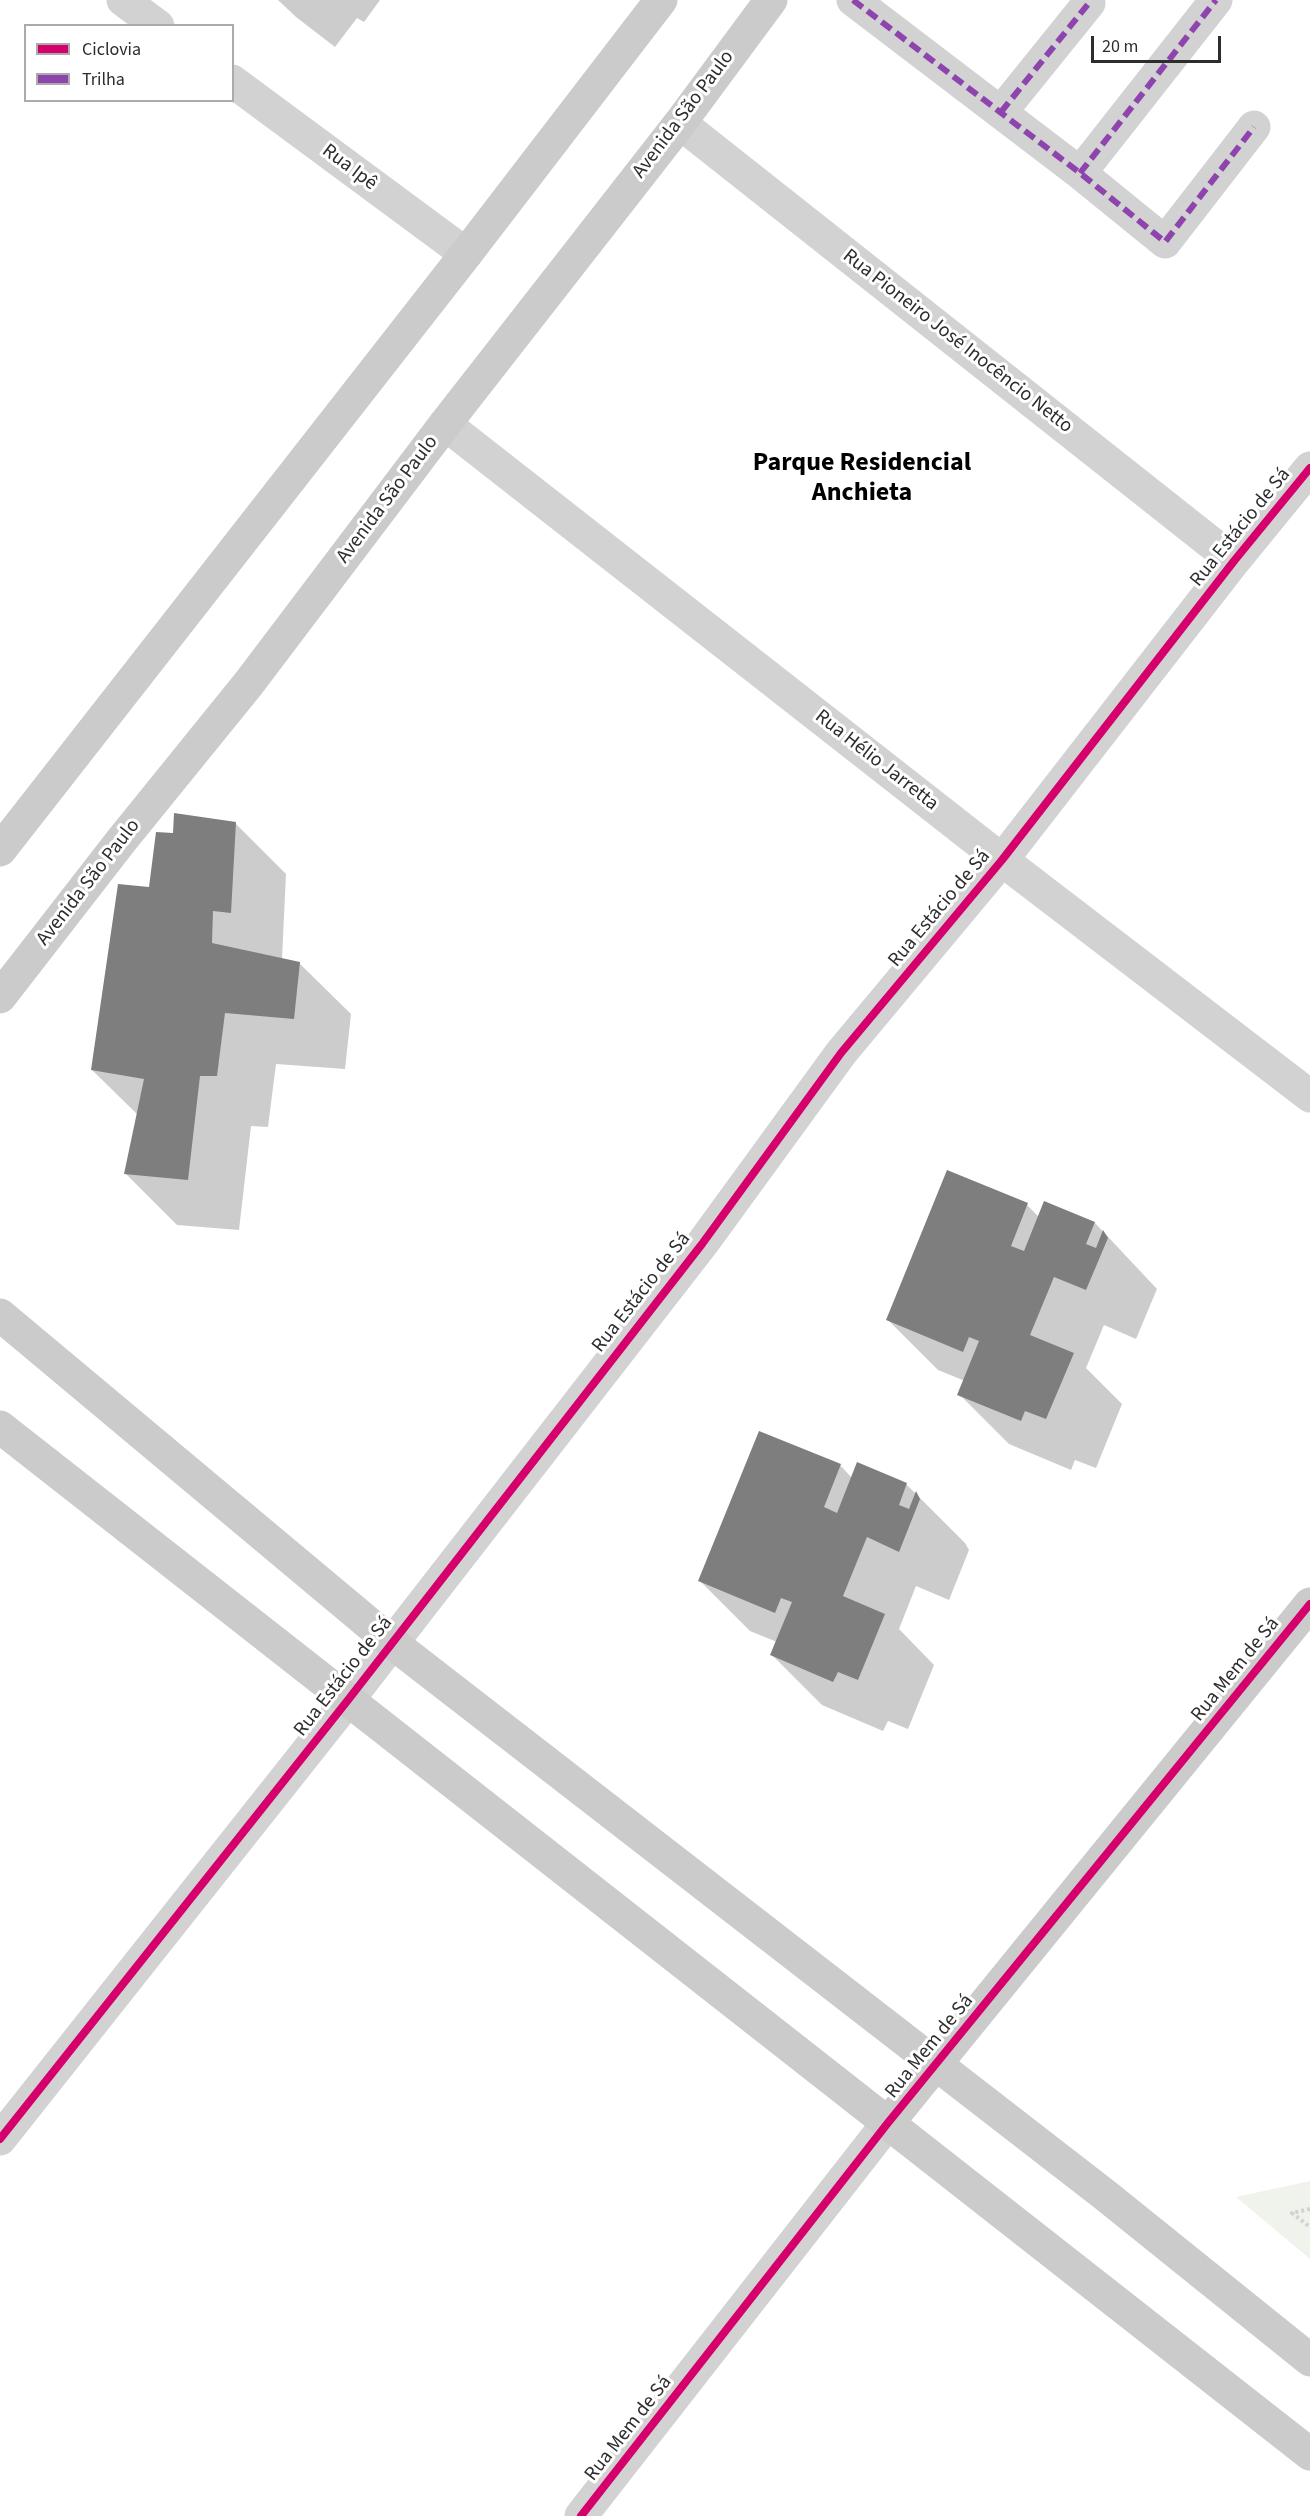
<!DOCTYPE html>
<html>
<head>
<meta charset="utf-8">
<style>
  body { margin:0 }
  #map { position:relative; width:1310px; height:2516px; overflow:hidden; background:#fff; font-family:"Source Sans 3",sans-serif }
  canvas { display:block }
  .legend { position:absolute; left:24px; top:24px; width:210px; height:78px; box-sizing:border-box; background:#fff; border:2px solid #ababab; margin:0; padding:8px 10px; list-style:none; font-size:18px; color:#2d2d2d }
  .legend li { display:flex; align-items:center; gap:12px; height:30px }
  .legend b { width:30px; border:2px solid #ababab }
  .scale { position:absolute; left:1091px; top:36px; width:130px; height:27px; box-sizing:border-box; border:3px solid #2d2d2d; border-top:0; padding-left:8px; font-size:18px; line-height:21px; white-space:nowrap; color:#2d2d2d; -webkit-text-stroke:4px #fff; paint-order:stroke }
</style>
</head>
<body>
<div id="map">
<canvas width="1310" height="2516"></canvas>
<ul class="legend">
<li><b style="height:8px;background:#d6006c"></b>Ciclovia</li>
<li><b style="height:8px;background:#8e44ad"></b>Trilha</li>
</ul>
<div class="scale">20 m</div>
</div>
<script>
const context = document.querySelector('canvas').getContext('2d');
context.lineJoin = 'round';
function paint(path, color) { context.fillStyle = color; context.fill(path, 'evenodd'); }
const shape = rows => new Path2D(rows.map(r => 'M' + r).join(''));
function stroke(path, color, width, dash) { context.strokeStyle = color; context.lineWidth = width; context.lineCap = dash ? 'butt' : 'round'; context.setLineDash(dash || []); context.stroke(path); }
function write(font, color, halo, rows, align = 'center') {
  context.font = font + ' "Source Sans 3",sans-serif'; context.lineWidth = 6; context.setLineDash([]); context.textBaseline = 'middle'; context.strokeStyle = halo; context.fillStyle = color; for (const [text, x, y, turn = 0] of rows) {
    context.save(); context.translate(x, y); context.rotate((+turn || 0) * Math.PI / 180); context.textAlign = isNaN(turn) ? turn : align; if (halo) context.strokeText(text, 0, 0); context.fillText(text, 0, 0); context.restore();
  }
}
const green = shape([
  [1310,2181,1310,2259,1236,2197]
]);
const shadow = shape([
  [278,0,380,0,364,22,357,18,335,47,296,17],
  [235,823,286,874,282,959,299,963,351,1014,345,1069,276,1064,268,1127,251,1126,239,1230,177,1225,126,1174,138,1115,92,1070,150,888,174,835],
  [947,1172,1027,1205,1039,1217,1095,1223,1157,1289,1136,1339,1104,1325,1086,1368,1122,1404,1096,1468,1075,1460,1071,1470,1009,1444,959,1394,965,1381,938,1370,888,1320],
  [840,1465,852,1478,906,1484,965,1543,969,1550,949,1600,916,1586,899,1629,934,1665,908,1729,888,1721,883,1731,822,1705,772,1655,777,1642,750,1631,700,1581]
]);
const building = shape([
  [174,813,236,822,231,913,213,911,212,943,300,962,294,1019,225,1013,217,1076,200,1076,188,1180,124,1174,144,1079,91,1070,118,884,149,887,156,832,173,833],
  [947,1170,1028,1203,1011,1246,1024,1251,1044,1201,1095,1222,1086,1244,1096,1248,1103,1230,1108,1238,1086,1290,1054,1277,1030,1335,1074,1353,1046,1419,1025,1411,1021,1421,957,1395,979,1341,969,1337,963,1352,886,1320],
  [759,1431,841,1464,824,1507,837,1513,857,1462,907,1483,899,1505,909,1509,916,1491,920,1499,899,1552,867,1537,843,1596,885,1614,858,1680,838,1672,833,1682,770,1655,792,1602,781,1598,775,1613,698,1581]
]);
const path = shape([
  [1310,2209,1292,2213,1310,2227]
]);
const street = shape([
  [123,0,158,26],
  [853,0,1080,173,1165,242,1254,127],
  [232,81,466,254],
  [1001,112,1089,3],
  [680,123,1234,561],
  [1080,173,1216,0],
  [445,424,1002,860,1310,1096],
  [0,2139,348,1700,702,1244,841,1053,1002,860,1234,561,1310,468],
  [581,2516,887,2124]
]);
const secondary = shape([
  [0,850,466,254,661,0],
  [0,997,121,841,249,683,445,424,680,123,771,0],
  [0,1315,391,1642,1105,2195,1310,2360],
  [0,1427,1310,2454],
  [887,2124,1310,1604]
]);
const quiet = shape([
  [853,0,1080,173,1165,242,1254,127],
  [1001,112,1089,3],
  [1080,173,1216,0]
]);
const cycleway = shape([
  [0,2139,348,1700,702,1244,841,1053,1002,860,1234,561,1310,468],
  [581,2516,887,2124,1310,1604]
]);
const streetNames = [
  ["Avenida São Paulo",684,115,-53],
  ["Rua Ipê",349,168,37],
  ["Rua Pioneiro José Inocêncio Netto",957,342,38],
  ["Avenida São Paulo",388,500,-53],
  ["Rua Estácio de Sá",1241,528,-51],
  ["Rua Hélio Jarretta",876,761,38],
  ["Avenida São Paulo",89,883,-52],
  ["Rua Estácio de Sá",940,909,-50],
  ["Rua Estácio de Sá",642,1293,-52],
  ["Rua Mem de Sá",1236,1670,-51],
  ["Rua Estácio de Sá",344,1677,-52],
  ["Rua Mem de Sá",930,2047,-51],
  ["Rua Mem de Sá",629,2429,-52]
];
const districtNames = [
  ["Parque Residencial",862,464],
  ["Anchieta",862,494]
];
paint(green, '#f0f3eb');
paint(shadow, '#0003');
paint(building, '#7e7e7e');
stroke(path, '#d2d2d2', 4, [3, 3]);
stroke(street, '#d2d2d2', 33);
stroke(secondary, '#cbcbcb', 33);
stroke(quiet, '#8e44ad', 6, [12, 6]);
stroke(cycleway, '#d6006c', 8);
write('20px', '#2d2d2d', '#fff', streetNames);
write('bold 26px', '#000', '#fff', districtNames);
</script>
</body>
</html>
